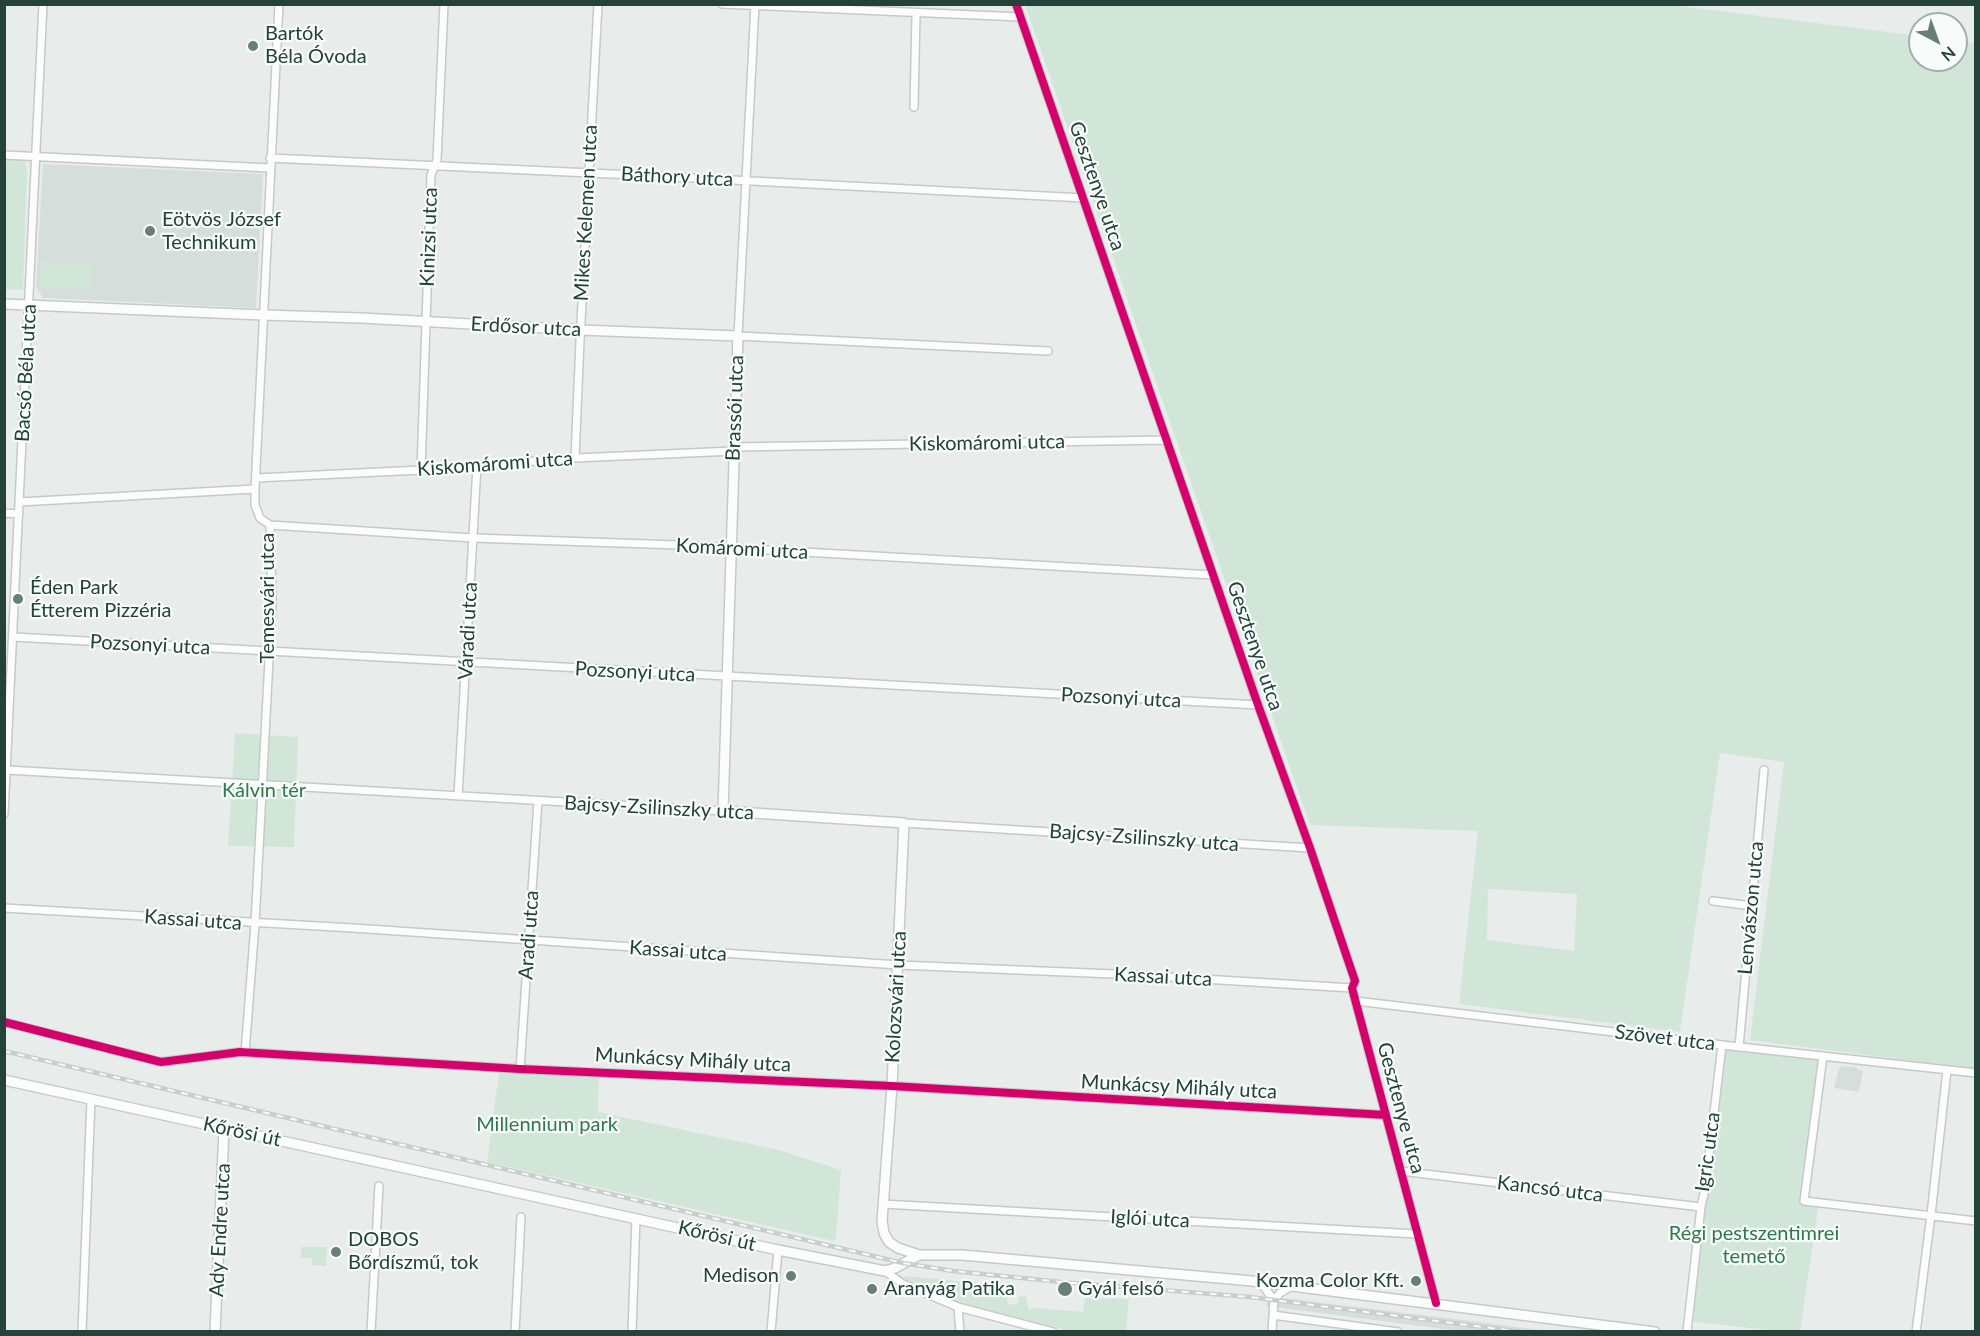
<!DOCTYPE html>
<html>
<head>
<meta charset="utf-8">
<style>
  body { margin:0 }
  #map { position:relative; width:1980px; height:1336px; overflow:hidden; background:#e8edeb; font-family:Lato,sans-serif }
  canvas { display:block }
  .frame { position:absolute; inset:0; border:6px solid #24423a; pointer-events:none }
  .north { position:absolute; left:1908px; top:12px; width:60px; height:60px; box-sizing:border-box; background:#f7fbf9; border:2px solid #a3b1ad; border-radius:50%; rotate:139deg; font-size:16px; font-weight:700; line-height:24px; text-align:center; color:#24423a }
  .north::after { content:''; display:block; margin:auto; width:21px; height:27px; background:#697e78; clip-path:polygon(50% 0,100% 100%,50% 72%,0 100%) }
</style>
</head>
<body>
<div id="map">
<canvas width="1980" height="1336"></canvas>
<div class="frame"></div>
<div class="north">N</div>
</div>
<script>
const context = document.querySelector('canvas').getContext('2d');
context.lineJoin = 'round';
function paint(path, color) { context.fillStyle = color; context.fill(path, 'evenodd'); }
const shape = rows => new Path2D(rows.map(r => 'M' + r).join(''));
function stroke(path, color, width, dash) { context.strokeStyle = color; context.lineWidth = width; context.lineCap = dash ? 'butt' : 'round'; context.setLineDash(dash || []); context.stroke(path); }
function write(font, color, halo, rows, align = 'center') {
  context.font = font + ' Lato,sans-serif'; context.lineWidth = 4.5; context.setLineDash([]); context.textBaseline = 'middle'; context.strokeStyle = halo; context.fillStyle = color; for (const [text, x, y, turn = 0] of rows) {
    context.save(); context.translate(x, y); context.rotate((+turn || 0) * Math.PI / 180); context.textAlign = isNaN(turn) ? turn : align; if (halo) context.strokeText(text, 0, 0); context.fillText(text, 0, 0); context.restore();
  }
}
const built = shape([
  [43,164,263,174,256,308,43,298,36,287],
  [1842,1066,1856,1067,1859,1071,1863,1070,1859,1092,1834,1088,1839,1068],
  [1267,1296,1446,1318,1549,1331,1459,1331,1266,1306]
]);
const green = shape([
  [1664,4,1920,36,1920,60,1956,60,1956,41,1975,43,1975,1069,1750,1040,1784,762,1720,753,1680,1032,1459,1004,1478,831,1310,825,1025,5],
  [1488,889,1577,894,1574,951,1487,940],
  [5,160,25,160,27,171,23,290,5,289],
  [41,262,91,264,90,289,40,287],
  [235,733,298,737,294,847,228,846],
  [1722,1045,1823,1056,1804,1200,1819,1202,1800,1331,1776,1331,1688,1321],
  [499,1073,599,1076,598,1112,779,1150,841,1170,836,1238,834,1241,487,1162],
  [301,1247,327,1247,326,1266,312,1265,312,1258,301,1258],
  [905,1276,1002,1285,996,1292,1006,1292,1008,1305,1019,1303,1018,1297,1026,1296,1029,1310,1036,1308,1083,1312,1085,1298,1129,1299,1126,1331,1067,1331,1059,1328,1035,1325,966,1306,908,1283,902,1279]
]);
const street = shape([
  [722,4,1021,17],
  [755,4,738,336,1048,351],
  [1016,4,1258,705,1310,848,1355,981,1352,988,1436,1303],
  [914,107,916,14],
  [4,155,270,168],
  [270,158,654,176,1084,198],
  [734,447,1167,440],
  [575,458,580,341,598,4],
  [421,470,431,175,437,160,444,4],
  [256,478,421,470,575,458,734,451],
  [19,502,255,489],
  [4,513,19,514],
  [270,525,473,538,678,545,1213,575],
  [13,637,1258,705],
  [7,770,723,811],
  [458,796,477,466],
  [4,814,43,4],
  [904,823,1310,848],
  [1713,901,1752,906],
  [4,908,353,928,899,965,1137,975,1352,988],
  [1356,1001,1722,1045,1976,1073],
  [4,1022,161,1062,240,1052,520,1069,892,1086,1386,1115],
  [1739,1047,1764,770],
  [245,1053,255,924,272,603,270,525,260,518,255,505,255,489,279,4],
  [1823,1056,1804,1201,1976,1221],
  [520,1069,538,801],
  [1400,1171,1701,1207],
  [883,1204,1417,1234],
  [885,1271,903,1284,958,1307,960,1332],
  [1260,1282,1274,1300],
  [958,1307,1053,1332],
  [1273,1315,1398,1332],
  [82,1332,91,1099],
  [371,1332,379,1186],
  [515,1332,521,1217],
  [632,1332,636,1218],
  [771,1332,778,1250],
  [1272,1332,1274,1300,1280,1293,1292,1286],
  [1687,1332,1701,1207,1705,1189,1722,1045],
  [1916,1332,1931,1215,1947,1070]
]);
const secondary = shape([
  [4,304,263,315,361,318,580,330,738,336,723,811,904,823,892,1086,882,1221,884,1233,889,1242,898,1248,919,1255],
  [4,1080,778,1250,885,1271,895,1268,919,1255,962,1255,1252,1281,1655,1332],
  [215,1332,224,1129]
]);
const rail = shape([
  [4,1051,903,1263,953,1271,1061,1282,1250,1297,1522,1332]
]);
const cycleway = shape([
  [1016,4,1258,705,1310,848,1355,981,1352,988,1436,1303],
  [4,1022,161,1062,240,1052,520,1069,892,1086,1386,1115]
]);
const markers = [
  [253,46,6,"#697e78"],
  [150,231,6,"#697e78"],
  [18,599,6,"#697e78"],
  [336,1252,6,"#697e78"],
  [791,1276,6,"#697e78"],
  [1416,1281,6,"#697e78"],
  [872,1289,6,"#697e78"],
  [1065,1289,8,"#697e78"]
];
const poiNames = [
  ["Bartók",265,34],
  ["Béla Óvoda",265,57],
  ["Eötvös József",162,220],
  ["Technikum",162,243],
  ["Éden Park",30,588],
  ["Étterem Pizzéria",30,611],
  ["DOBOS",348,1240],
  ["Bőrdíszmű, tok",348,1263],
  ["Medison",779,1276,"right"],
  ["Kozma Color Kft.",1404,1281,"right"],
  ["Aranyág Patika",884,1289],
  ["Gyál felső",1078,1289]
];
const streetNames = [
  ["Báthory utca",677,177,3],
  ["Gesztenye utca",1097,186,71],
  ["Mikes Kelemen utca",586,213,-87],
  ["Kinizsi utca",429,237,-88],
  ["Erdősor utca",526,327,3],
  ["Bacsó Béla utca",26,373,-87],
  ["Brassói utca",735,408,-88],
  ["Kiskomáromi utca",987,443,-1],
  ["Kiskomáromi utca",495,464,-4],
  ["Komáromi utca",742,549,3],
  ["Temesvári utca",268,598,-90],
  ["Váradi utca",468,631,-87],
  ["Pozsonyi utca",150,645,3],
  ["Gesztenye utca",1255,646,71],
  ["Pozsonyi utca",635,672,3],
  ["Pozsonyi utca",1121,698,3],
  ["Bajcsy-Zsilinszky utca",659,808,3],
  ["Bajcsy-Zsilinszky utca",1144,838,4],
  ["Lenvászon utca",1751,908,-85],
  ["Kassai utca",193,920,4],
  ["Aradi utca",529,935,-86],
  ["Kassai utca",678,951,4],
  ["Kassai utca",1163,977,3],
  ["Kolozsvári utca",896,997,-87],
  ["Szövet utca",1665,1038,7],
  ["Munkácsy Mihály utca",693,1060,3],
  ["Munkácsy Mihály utca",1179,1087,3],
  ["Gesztenye utca",1401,1108,75],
  ["Kőrösi út",242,1132,12],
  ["Igric utca",1708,1152,-82],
  ["Kancsó utca",1550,1189,7],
  ["Iglói utca",1150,1219,3],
  ["Ady Endre utca",220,1230,-87],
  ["Kőrösi út",717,1236,13]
];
const parkNames = [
  ["Kálvin tér",264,791],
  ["Millennium park",547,1125],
  ["Régi pestszentimrei",1754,1234],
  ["temető",1754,1257]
];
paint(built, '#d6dedb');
paint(green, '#d1e6d8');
stroke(street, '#c5cac8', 10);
stroke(secondary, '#c3cbc8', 12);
stroke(street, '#fcfcfc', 7);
stroke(secondary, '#fcfcfc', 9);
stroke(rail, '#c9cdcc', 4.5);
stroke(rail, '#f7fbf9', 2, [7]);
stroke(cycleway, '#d6006c', 8);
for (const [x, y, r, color] of markers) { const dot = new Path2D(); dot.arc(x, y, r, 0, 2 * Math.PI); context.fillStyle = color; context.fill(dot); stroke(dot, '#f7fbf9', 2); }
write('20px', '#24423a', '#f7fbf9', poiNames, 'left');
write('20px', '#24423a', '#f7fbf9', streetNames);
write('20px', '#2d7a4b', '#f7fbf9', parkNames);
</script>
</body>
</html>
